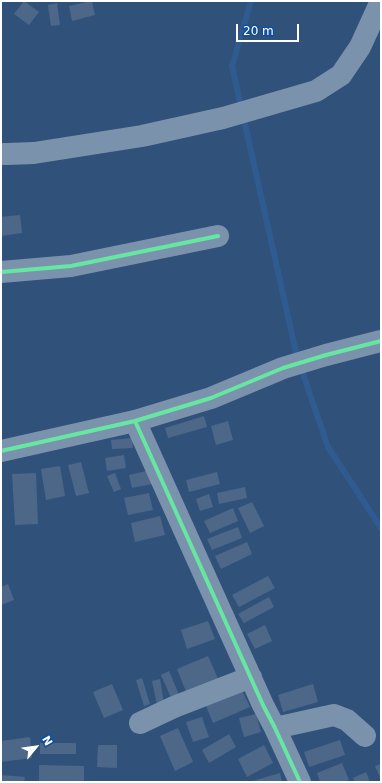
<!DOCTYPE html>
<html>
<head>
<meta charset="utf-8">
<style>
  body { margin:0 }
  #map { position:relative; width:382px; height:783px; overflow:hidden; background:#30527a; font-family:"DejaVu Sans",sans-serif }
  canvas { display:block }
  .frame { position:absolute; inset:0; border:2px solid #fff; pointer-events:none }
  .north { position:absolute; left:16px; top:727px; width:40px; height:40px; -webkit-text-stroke:3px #114f9a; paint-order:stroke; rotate:61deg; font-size:11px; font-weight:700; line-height:16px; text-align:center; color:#fff }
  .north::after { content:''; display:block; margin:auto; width:14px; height:18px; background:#fff; clip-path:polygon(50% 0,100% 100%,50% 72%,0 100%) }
  .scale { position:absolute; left:236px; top:24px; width:63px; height:18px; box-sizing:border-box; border:2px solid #fff; border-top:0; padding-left:5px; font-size:12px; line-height:14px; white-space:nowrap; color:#fff; -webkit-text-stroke:3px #114f9a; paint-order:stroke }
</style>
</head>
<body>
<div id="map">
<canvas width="382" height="783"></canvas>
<div class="frame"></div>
<div class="north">N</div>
<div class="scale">20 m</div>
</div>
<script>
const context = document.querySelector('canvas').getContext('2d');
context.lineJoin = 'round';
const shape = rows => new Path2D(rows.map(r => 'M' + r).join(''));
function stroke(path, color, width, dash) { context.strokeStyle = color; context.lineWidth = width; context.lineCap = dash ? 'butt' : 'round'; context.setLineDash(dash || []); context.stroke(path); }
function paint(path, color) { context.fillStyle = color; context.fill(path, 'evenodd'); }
const stream = shape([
  [251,1,232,66,297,357],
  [301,368,328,447,381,528]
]);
const building = shape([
  [24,1,39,12,29,25,14,14],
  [92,1,95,15,72,21,69,6],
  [57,3,60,25,51,26,48,5],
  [20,215,22,233,1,236,1,217],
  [204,416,207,427,168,438,165,428],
  [228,421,233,440,216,445,211,426],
  [132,438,133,448,112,449,111,440],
  [124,455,126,468,107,471,105,458],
  [81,462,89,493,76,496,68,465],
  [60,466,65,496,46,500,41,469],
  [155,469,158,483,132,488,129,475],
  [217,472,220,484,189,492,186,480],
  [36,473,38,524,15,525,12,474],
  [115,473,121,489,114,492,107,476],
  [245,487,247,498,219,504,217,493],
  [149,493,153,510,128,515,124,498],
  [209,494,213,507,200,511,196,499],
  [252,502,264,526,250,533,238,508],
  [233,508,238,521,210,533,204,521],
  [160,516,165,535,135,542,131,523],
  [238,527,242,538,212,550,207,539],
  [247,542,252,554,221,569,215,556],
  [268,576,275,588,239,607,232,595],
  [8,584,14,600,1,605,1,587],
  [269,597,274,607,244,623,238,614],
  [208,621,215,639,187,649,181,630],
  [265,625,272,641,255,649,247,634],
  [208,656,219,681,187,694,177,669],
  [169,671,180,697,172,700,161,675],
  [142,678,150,704,144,706,136,680],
  [160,679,164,703,157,705,152,681],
  [112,684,123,710,104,718,93,692],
  [313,684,318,702,283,712,278,695],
  [242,690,250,707,213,723,206,706],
  [256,714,261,732,244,737,239,718],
  [202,717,209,737,193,742,186,722],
  [178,728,193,762,175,771,160,736],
  [229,734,236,747,209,763,202,750],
  [30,737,32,758,1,762,1,741],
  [340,740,345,755,309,767,304,752],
  [40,743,76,743,76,754,40,754],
  [98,745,117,745,117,768,97,767],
  [264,745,273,763,247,777,238,759],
  [342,763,349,780,344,782,320,782,317,773],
  [381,764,381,780,375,766],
  [39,765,84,766,84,782,39,782],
  [366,772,370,782,355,782,353,778],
  [280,773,282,782,249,782],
  [1,775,25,777,24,782,1,782]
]);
const minor = shape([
  [1,154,7,154,34,153,142,136,223,118,316,91,341,75,360,47,381,1],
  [1,272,71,266,218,236],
  [135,421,263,705,275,728,300,782],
  [1,451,135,421,211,398,283,368,326,355,381,341],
  [140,723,174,707,251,677],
  [275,728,334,715,347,720,365,736]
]);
const cycleway = shape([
  [1,272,71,266,218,236],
  [135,421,263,705,275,728,300,782],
  [1,451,135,421,211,398,283,368,326,355,381,341]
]);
stroke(stream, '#2f5b91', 6);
paint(building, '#4c6788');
stroke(minor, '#7b92ad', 22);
stroke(cycleway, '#66e7a1', 4);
</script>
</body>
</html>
